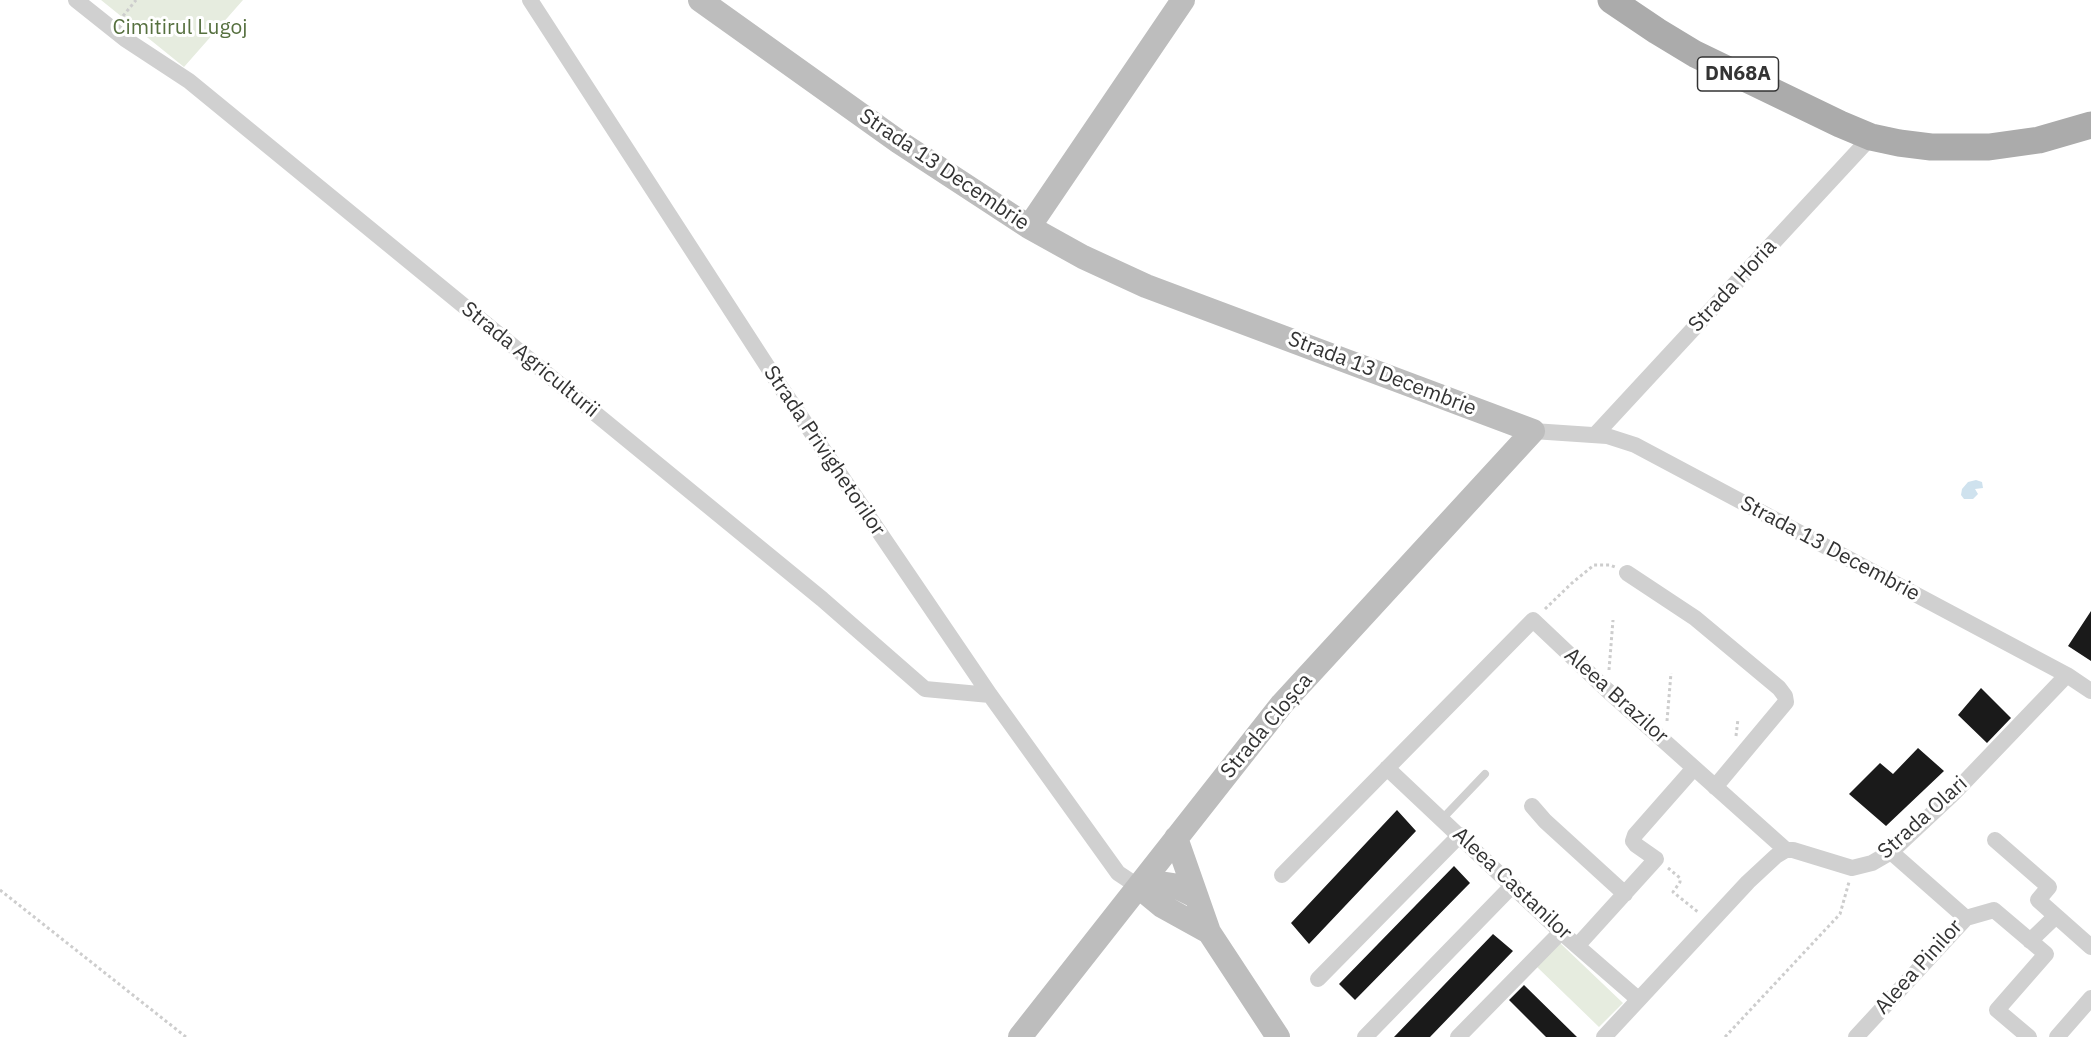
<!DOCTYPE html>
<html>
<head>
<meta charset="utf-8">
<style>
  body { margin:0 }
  canvas { display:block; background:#fff }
</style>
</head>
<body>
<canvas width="2091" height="1037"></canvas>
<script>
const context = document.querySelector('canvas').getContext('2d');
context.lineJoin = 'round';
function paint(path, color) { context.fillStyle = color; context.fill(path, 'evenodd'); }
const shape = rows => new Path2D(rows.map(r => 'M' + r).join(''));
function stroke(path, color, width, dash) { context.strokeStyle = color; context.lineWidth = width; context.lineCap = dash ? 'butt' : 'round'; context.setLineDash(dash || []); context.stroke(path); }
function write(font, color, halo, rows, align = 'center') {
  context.font = font + ' "IBM Plex Sans",sans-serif'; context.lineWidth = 6; context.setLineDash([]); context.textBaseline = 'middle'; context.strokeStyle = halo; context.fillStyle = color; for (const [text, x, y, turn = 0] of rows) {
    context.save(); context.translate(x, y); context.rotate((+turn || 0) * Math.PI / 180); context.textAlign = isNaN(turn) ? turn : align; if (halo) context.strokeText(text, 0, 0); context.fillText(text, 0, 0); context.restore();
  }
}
const green = shape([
  [101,0,243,0,184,67],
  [1560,943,1623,1003,1599,1027,1537,967]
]);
const water = shape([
  [1976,480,1982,482,1983,488,1975,489,1978,494,1973,499,1964,499,1961,495,1962,489,1968,482]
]);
const building = shape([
  [2091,611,2091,661,2068,646],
  [1981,688,2011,718,1987,743,1958,715],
  [1918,748,1944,771,1886,826,1849,794,1880,763,1893,774],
  [1397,810,1416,831,1309,944,1291,923],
  [1454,866,1470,883,1355,1000,1339,984],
  [1493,934,1513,951,1430,1037,1394,1037],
  [1524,985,1577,1037,1546,1037,1509,1000]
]);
const path = shape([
  [123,16,136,0],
  [1545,609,1572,583,1594,565,1610,565,1615,567],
  [1609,670,1613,620],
  [1667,721,1671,673],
  [1736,736,1738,719],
  [1668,868,1680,878,1680,882,1673,892,1698,912],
  [0,890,186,1037],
  [1725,1037,1840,914,1849,882]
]);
const lane = shape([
  [1443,818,1485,774]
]);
const street = shape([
  [76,0,125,39,189,81,822,599,925,689,990,695],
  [530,0,782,389,990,695,1118,873,1139,887],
  [1533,431,1607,436,1635,445,2067,675,2091,691],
  [1595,435,1871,137],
  [1627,573,1695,618,1779,688,1785,696,1786,702,1715,787],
  [1387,768,1561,932,1638,999],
  [1532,806,1545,821,1625,894],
  [1995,840,2049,887,2038,900,2091,947],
  [1891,852,1966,918],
  [1282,875,1533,620,1607,690,1786,850],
  [1966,918,1994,910,2046,954,1997,1010,2029,1037],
  [2030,941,2056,916],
  [1578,945,1656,859,1636,845,1633,841,1635,835,1694,768],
  [1318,979,1460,835],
  [1365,1037,1513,885],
  [1458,1037,1561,932],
  [1604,1037,1748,882,1776,856,1786,850,1793,850,1852,868,1872,863,1891,852,1953,794,2067,675],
  [1856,1037,1966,918],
  [2057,1037,2091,998]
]);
const secondary = shape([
  [700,0,899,142,1029,227,1083,257,1146,286,1533,431,1282,704,1020,1037],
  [1029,227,1183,0],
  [1176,838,1209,932,1278,1037],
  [1139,887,1162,906,1209,932],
  [1139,887,1160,883,1173,885,1195,896]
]);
const primary = shape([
  [1611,0,1657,31,1695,54,1840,124,1871,137,1899,143,1931,147,1989,147,2039,140,2091,125]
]);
const shields = [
  [1738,74,81]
];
const shieldNames = [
  ["DN68A",1738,74]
];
const parkNames = [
  ["Cimitirul Lugoj",180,28]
];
const streetNames = [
  ["Strada 13 Decembrie",944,170,34],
  ["Strada Horia",1733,286,-47],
  ["Strada Agriculturii",530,360,39],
  ["Strada 13 Decembrie",1382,374,21],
  ["Strada Privighetorilor",824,451,56],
  ["Strada 13 Decembrie",1830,549,28],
  ["Aleea Brazilor",1616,696,42],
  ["Strada Cloșca",1267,726,-50],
  ["Strada Olari",1923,818,-42],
  ["Aleea Castanilor",1512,884,43],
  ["Aleea Pinilor",1919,967,-48]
];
paint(green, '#e6ecdf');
paint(water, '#cfe2ee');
paint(building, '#1a1a1a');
stroke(path, '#cdcdcd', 3, [3, 3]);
stroke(lane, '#d0d0d0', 8);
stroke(street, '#d0d0d0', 16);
stroke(secondary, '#bdbdbd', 24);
stroke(primary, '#ababab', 27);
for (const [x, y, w] of shields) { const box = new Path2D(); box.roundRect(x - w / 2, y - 17, w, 34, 4.5); context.fillStyle = '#fff'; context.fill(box); stroke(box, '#333', 1.5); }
write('bold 20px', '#333', null, shieldNames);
write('21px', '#56703f', '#fff', parkNames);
write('21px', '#333', '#fff', streetNames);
</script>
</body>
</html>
